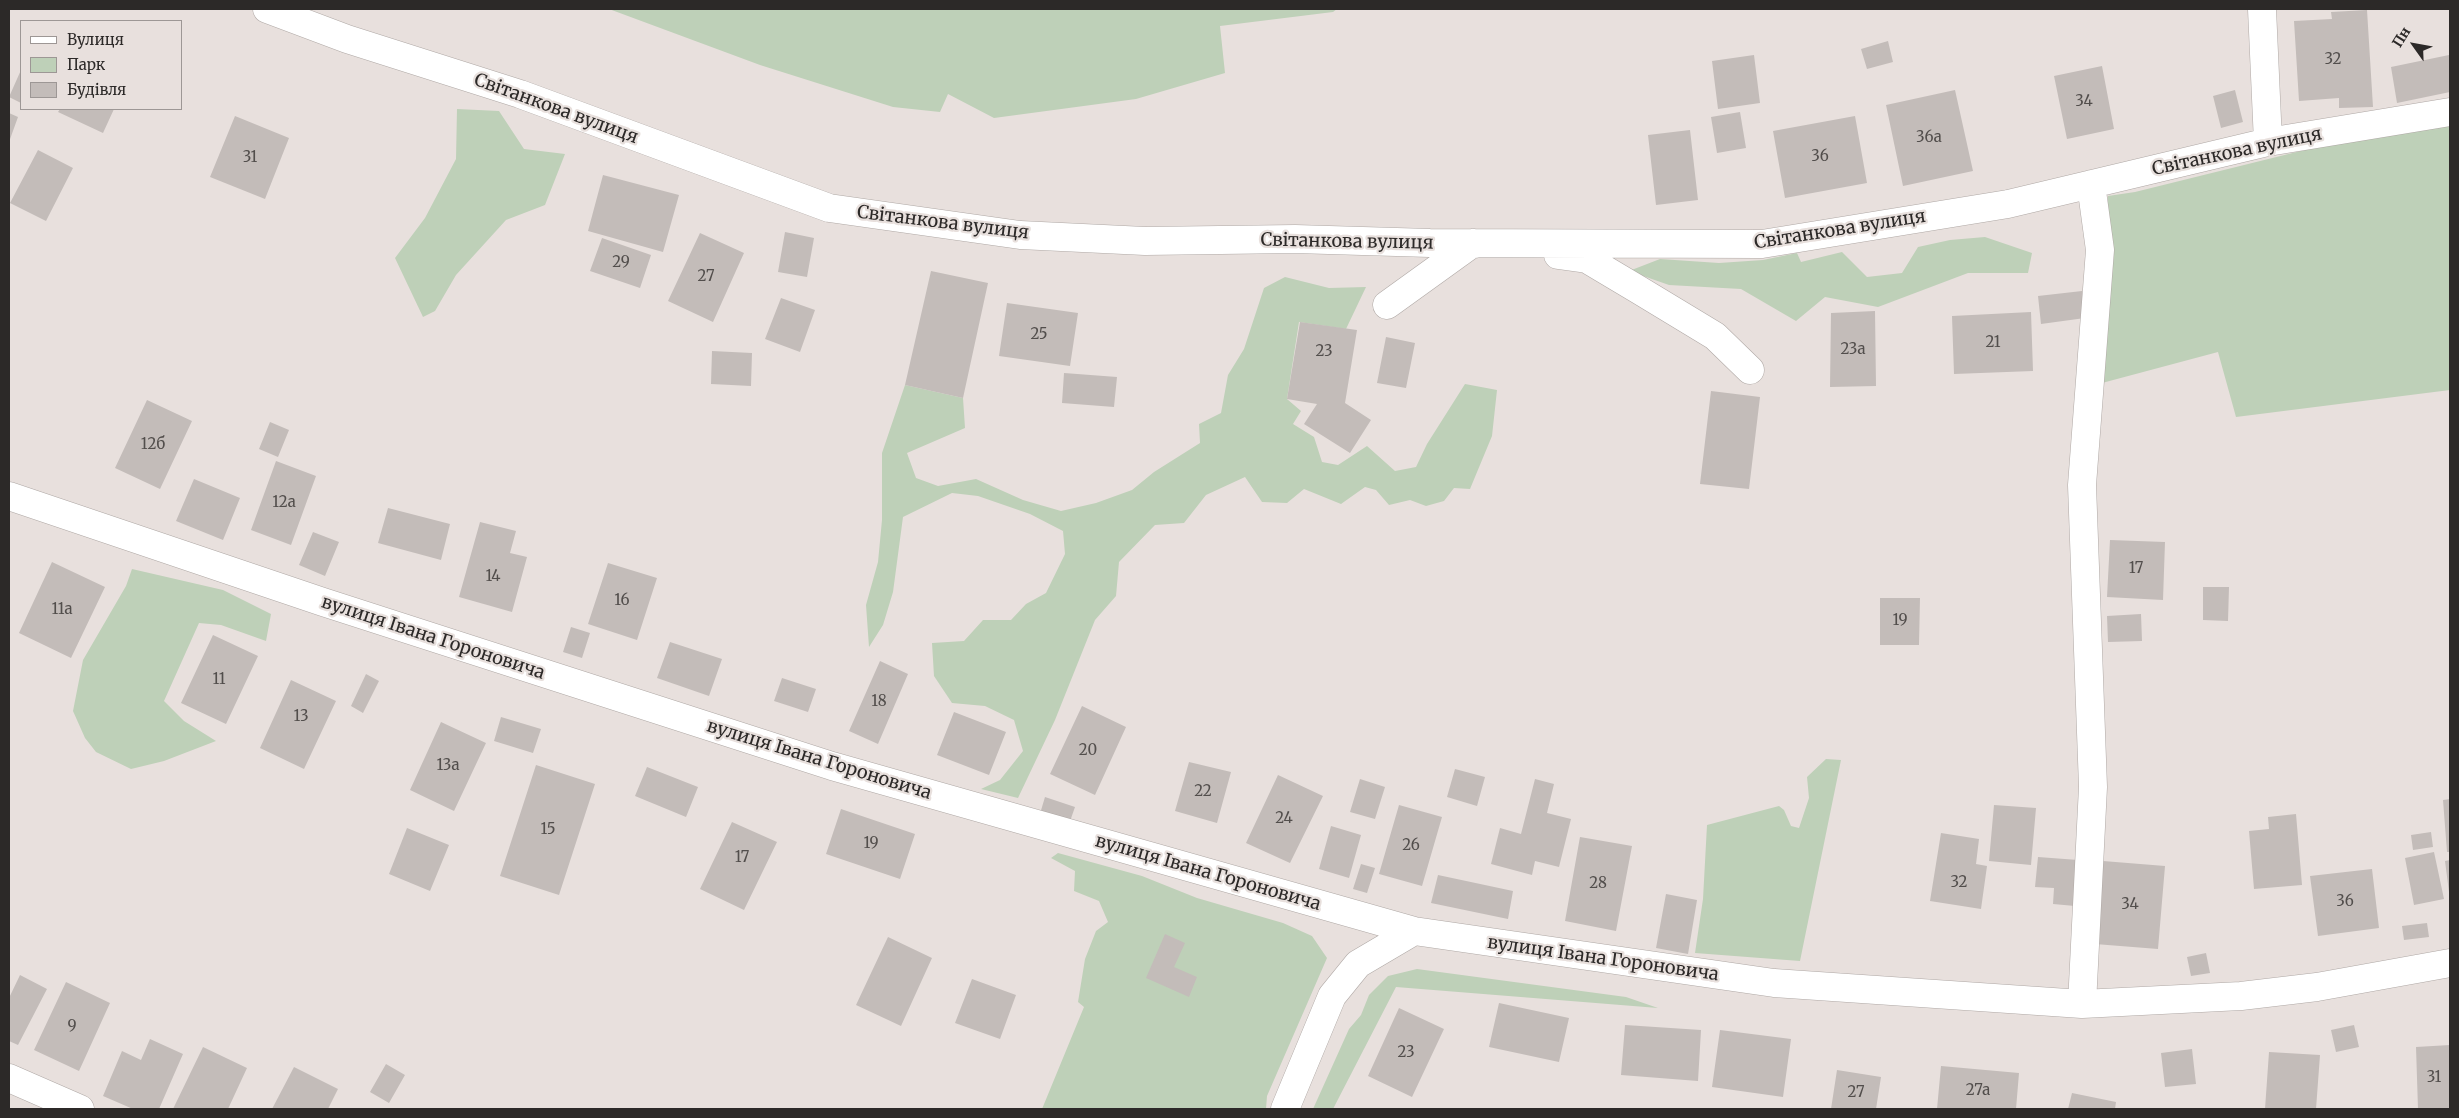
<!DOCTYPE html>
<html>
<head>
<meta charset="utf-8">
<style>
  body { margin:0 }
  #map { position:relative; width:2459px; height:1118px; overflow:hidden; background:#e8e0dd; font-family:Merriweather,serif }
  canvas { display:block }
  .frame { position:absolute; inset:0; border:10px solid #2c2928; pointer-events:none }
  .legend { position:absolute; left:20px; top:20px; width:162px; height:90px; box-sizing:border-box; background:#e8e0dd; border:1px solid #9d9795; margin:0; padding:6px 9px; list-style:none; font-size:15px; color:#2c2928 }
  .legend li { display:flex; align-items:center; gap:10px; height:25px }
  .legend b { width:25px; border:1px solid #9d9795 }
  .north { position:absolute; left:2389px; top:20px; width:50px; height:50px; -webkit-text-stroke:4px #e8e0dd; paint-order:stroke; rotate:302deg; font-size:14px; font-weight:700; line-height:20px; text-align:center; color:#2c2928 }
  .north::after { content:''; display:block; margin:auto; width:18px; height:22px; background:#2c2928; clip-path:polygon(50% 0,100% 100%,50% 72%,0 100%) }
</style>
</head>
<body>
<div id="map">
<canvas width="2459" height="1118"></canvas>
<div class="frame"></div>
<ul class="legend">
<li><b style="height:6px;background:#fff"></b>Вулиця</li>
<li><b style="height:14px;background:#bed0b8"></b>Парк</li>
<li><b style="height:14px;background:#c3bcb9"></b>Будівля</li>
</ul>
<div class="north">Пн</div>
</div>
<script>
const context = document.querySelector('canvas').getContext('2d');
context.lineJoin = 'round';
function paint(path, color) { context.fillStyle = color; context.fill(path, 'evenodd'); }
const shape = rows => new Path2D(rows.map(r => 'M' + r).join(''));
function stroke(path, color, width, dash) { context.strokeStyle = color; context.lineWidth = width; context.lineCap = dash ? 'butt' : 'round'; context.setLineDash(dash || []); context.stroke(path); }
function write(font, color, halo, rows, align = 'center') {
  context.font = font + ' Merriweather,serif'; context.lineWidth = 4.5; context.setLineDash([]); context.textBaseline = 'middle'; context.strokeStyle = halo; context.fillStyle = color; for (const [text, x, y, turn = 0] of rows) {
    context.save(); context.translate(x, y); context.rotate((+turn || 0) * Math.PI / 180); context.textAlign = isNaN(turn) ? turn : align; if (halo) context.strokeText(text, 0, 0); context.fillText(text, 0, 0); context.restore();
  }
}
const green = shape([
  [609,9,1337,9,1333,12,1220,26,1225,73,1136,99,994,118,948,94,940,112,893,107,760,65],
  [457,109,499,111,524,149,565,154,545,205,506,220,456,275,435,311,423,317,395,258,425,218,456,159],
  [2450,125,2450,390,2236,417,2218,352,2102,383,2105,233,2108,196,2135,192,2337,142],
  [1985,237,2032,253,2028,273,1968,273,1878,307,1825,297,1796,321,1741,289,1669,285,1629,271,1660,259,1719,263,1763,260,1797,253,1801,262,1842,252,1867,277,1902,273,1918,247,1950,240],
  [1285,277,1329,288,1366,287,1346,329,1299,322,1287,399,1301,411,1293,424,1314,437,1322,462,1338,465,1367,446,1395,471,1416,467,1427,444,1465,384,1497,390,1492,436,1470,489,1454,488,1444,501,1426,506,1410,500,1389,505,1376,490,1365,487,1341,504,1304,489,1287,503,1262,502,1245,477,1206,495,1184,523,1155,525,1119,562,1116,596,1095,620,1055,720,1018,798,981,789,1000,780,1023,751,1014,720,985,706,952,703,934,676,932,643,964,641,983,620,1011,620,1026,604,1046,593,1065,554,1063,531,1030,514,978,496,952,493,903,517,893,592,883,625,869,647,866,605,878,562,882,520,882,453,905,385,963,398,965,428,907,453,916,478,938,486,976,479,1023,500,1061,511,1096,503,1132,490,1154,472,1200,443,1199,424,1221,413,1228,375,1244,349,1264,288],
  [132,569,223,590,271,614,266,641,221,625,199,623,164,701,184,721,216,741,164,761,131,769,96,752,85,738,73,711,83,660,126,586],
  [1826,759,1841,760,1800,961,1695,953,1703,899,1707,825,1779,806,1784,810,1791,826,1799,828,1809,798,1807,777],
  [1058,853,1142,876,1197,898,1283,923,1312,936,1327,958,1267,1096,1266,1109,1042,1109,1084,1007,1078,1002,1085,959,1096,931,1108,922,1099,901,1074,891,1075,871,1051,858],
  [1417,969,1626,997,1658,1008,1396,987,1333,1109,1313,1109,1349,1029,1361,1015,1369,995,1388,976]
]);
const building = shape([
  [2367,10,2373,107,2339,108,2339,98,2299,101,2294,21,2332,19,2331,12],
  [1888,41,1893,62,1867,69,1861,49],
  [1754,55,1760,103,1718,109,1712,61],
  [2449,55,2450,92,2397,103,2391,67],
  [2102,66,2114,129,2067,139,2054,76],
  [21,70,21,103,9,97],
  [1955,90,1973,171,1903,186,1886,105],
  [2235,90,2243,122,2221,128,2213,96],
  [60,109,114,109,103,133,58,112],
  [1740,112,1746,148,1717,153,1711,117],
  [9,113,18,117,9,142],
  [235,116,289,138,265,199,210,177],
  [1855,116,1867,183,1785,198,1773,131],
  [1690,130,1698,200,1656,205,1648,135],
  [38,150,73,168,46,221,10,203],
  [603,175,679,195,663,252,588,231],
  [785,232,814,238,807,277,778,272],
  [700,233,744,253,713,322,668,301],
  [602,238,651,255,640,288,590,271],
  [931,271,988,283,963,398,905,385],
  [2082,291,2085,318,2041,324,2038,296],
  [781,298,815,310,800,352,765,339],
  [1007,303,1078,313,1070,366,999,356],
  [1875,311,1876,386,1830,387,1831,313],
  [2031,312,2033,371,1954,374,1952,316],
  [1300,322,1357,330,1345,403,1371,420,1350,453,1304,424,1317,404,1287,399],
  [1386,337,1415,343,1406,388,1377,383],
  [712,351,752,353,751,386,711,384],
  [1064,373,1117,377,1114,407,1062,403],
  [1711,391,1760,397,1749,489,1700,484],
  [147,400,192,421,160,489,115,468],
  [270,422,289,430,278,457,259,449],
  [276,461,316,476,291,545,251,530],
  [194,479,240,498,223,540,176,521],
  [388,508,450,524,441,560,378,543],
  [480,522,516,531,510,553,527,557,512,612,459,597],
  [313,532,339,542,325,576,299,565],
  [2110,540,2165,542,2163,600,2107,597],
  [52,562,105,587,71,658,19,633],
  [608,563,657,578,637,640,588,624],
  [2203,587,2229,587,2228,621,2203,620],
  [1880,598,1920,598,1919,645,1880,645],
  [2141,614,2142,641,2108,642,2107,616],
  [571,627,590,633,582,658,563,652],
  [213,635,258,656,226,724,181,703],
  [670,642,722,659,709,696,657,678],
  [880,661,908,674,878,744,849,731],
  [366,674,379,681,363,713,351,706],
  [782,678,816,689,808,712,774,701],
  [291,680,336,701,304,769,260,748],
  [1082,706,1126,727,1095,795,1050,774],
  [954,712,1006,732,989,775,937,755],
  [501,717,541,729,533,753,494,741],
  [441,722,486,743,454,811,410,790],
  [1189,762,1231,772,1217,823,1175,811],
  [536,765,595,784,559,895,500,876],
  [647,767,698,787,686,817,635,796],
  [1455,769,1485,777,1477,806,1447,797],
  [1278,775,1323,796,1290,863,1246,843],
  [1360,779,1385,787,1375,819,1350,812],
  [1535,779,1554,784,1547,813,1571,819,1559,867,1535,861,1532,875,1491,864,1500,828,1521,834],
  [1045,797,1075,807,1068,827,1039,817],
  [2450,799,2450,852,2447,852,2443,800],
  [1399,805,1442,817,1422,886,1379,874],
  [1994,805,2036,808,2031,865,1989,861],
  [841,809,915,834,900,879,826,854],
  [2296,814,2302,885,2254,889,2249,831,2269,829,2268,817],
  [732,822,777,842,744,910,700,889],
  [1331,826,1361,835,1349,878,1319,869],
  [407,828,449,845,430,891,389,874],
  [2431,832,2433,847,2413,850,2411,835],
  [1941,833,1979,839,1976,864,1987,866,1981,909,1930,901],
  [1580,837,1632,846,1616,931,1565,921],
  [2434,852,2444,899,2414,905,2405,858],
  [2038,857,2078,860,2075,906,2053,904,2054,888,2035,887],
  [2450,860,2450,892,2449,892,2445,861],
  [2103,861,2165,866,2158,949,2095,944],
  [1361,864,1375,868,1367,893,1353,889],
  [2372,869,2379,928,2318,936,2310,876],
  [1438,875,1513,891,1508,919,1431,903],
  [1666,894,1697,900,1688,954,1656,948],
  [2427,923,2429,937,2404,940,2402,926],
  [1165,934,1185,943,1174,967,1197,977,1189,997,1146,978],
  [888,937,932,958,901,1026,856,1005],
  [2206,953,2210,973,2191,976,2187,957],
  [20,975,47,989,18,1045,9,1041,9,998],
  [972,979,1016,995,1000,1039,955,1023],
  [66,982,110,1003,79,1071,34,1050],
  [1499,1003,1569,1018,1559,1062,1489,1047],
  [1399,1008,1444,1029,1412,1097,1368,1076],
  [1625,1025,1701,1030,1698,1081,1621,1075],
  [2354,1025,2359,1047,2336,1052,2331,1030],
  [1720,1030,1791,1039,1783,1097,1712,1087],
  [150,1039,183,1054,159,1109,133,1109,103,1096,122,1051,141,1060],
  [2450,1045,2450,1109,2418,1109,2416,1047],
  [203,1047,247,1068,228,1109,173,1109],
  [2192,1049,2196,1084,2165,1087,2161,1053],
  [2269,1052,2320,1055,2316,1109,2265,1109],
  [386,1064,405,1075,389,1103,370,1092],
  [1941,1066,2019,1073,2016,1109,1937,1109],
  [294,1067,338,1089,328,1109,272,1109],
  [1837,1070,1881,1077,1876,1109,1831,1109],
  [2072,1093,2116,1102,2115,1109,2068,1109]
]);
const minor = shape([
  [267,9,347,39,520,94,829,208,1020,235,1145,241,1295,239,1430,243,1762,244,2008,204,2268,142,2450,112],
  [2262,9,2268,142],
  [1558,255,1587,259,1639,290,1715,336,1750,370],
  [1387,305,1473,243,1475,244],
  [9,496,323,602,832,766,1414,931,1774,983,2082,1004,2241,996,2317,987,2450,963],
  [2082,1004,2093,787,2082,485,2100,250,2091,184],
  [9,1078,80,1109],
  [1285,1109,1332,996,1358,964,1414,931]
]);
const numberNames = [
  ["32",2333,60],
  ["34",2084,102],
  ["36а",1929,138],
  ["36",1820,157],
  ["31",250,158],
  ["29",621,263],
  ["27",706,277],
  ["25",1039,335],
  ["21",1993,343],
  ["23а",1853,350],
  ["23",1324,352],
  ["12б",153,445],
  ["12а",284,503],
  ["17",2136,569],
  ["14",493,577],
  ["16",622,601],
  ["11а",62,610],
  ["19",1900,621],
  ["11",219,680],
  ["18",879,702],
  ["13",301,717],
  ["20",1088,751],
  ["13а",448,766],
  ["22",1203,792],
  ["24",1284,819],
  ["15",548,830],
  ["19",871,844],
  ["26",1411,846],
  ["17",742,858],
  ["32",1959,883],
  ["28",1598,884],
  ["36",2345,902],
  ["34",2130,905],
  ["9",72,1027],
  ["23",1406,1053],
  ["31",2434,1078],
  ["27а",1978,1091],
  ["27",1856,1093]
];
const streetNames = [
  ["Світанкова вулиця",556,109,20],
  ["Світанкова вулиця",2237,152,-12],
  ["Світанкова вулиця",943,223,7],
  ["Світанкова вулиця",1840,230,-9],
  ["Світанкова вулиця",1347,242,1],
  ["вулиця Івана Гороновича",433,638,18],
  ["вулиця Івана Гороновича",819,760,17],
  ["вулиця Івана Гороновича",1208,873,16],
  ["вулиця Івана Гороновича",1603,959,8]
];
paint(green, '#bed0b8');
paint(building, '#c3bcb9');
stroke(minor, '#afa8a5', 29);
stroke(minor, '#fff', 28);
write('15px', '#524e4c', null, numberNames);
write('18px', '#2c2928', '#e8e0dd', streetNames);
</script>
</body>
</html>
